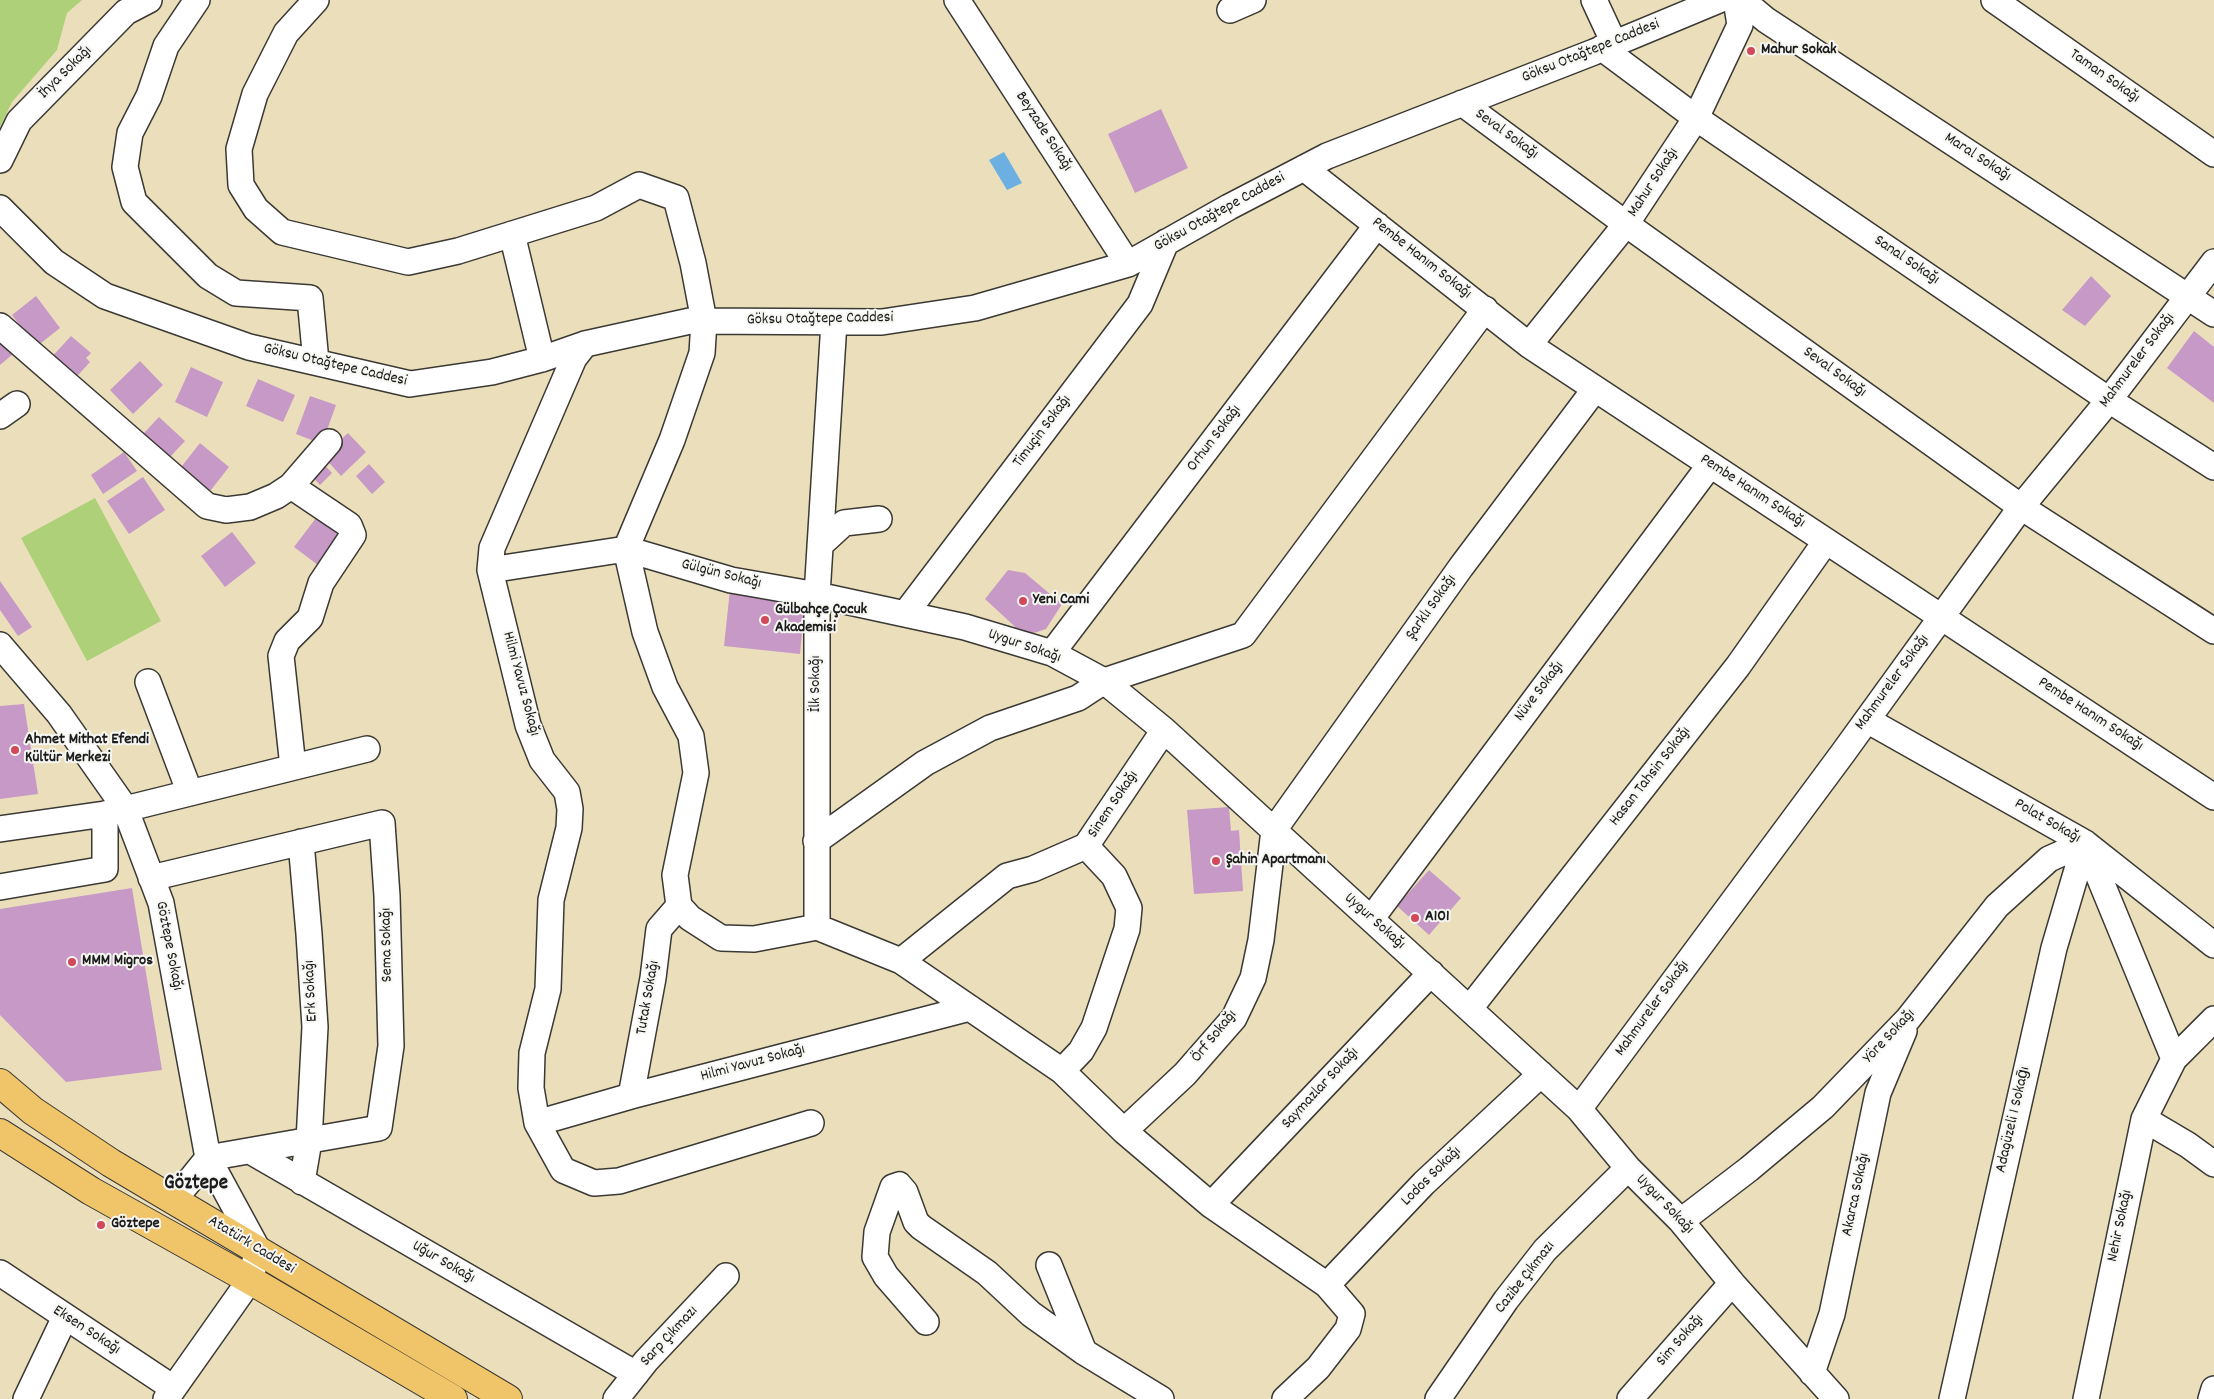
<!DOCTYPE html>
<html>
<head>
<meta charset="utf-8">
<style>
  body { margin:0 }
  canvas { display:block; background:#ebdfbb }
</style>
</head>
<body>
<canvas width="2214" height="1399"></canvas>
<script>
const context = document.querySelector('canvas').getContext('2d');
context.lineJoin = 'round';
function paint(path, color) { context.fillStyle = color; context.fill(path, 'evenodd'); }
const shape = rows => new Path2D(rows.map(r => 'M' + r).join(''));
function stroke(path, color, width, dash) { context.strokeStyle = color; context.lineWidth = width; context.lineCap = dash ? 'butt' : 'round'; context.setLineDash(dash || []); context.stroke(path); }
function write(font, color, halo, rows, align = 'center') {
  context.font = font + ' Dekko,sans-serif'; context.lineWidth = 4; context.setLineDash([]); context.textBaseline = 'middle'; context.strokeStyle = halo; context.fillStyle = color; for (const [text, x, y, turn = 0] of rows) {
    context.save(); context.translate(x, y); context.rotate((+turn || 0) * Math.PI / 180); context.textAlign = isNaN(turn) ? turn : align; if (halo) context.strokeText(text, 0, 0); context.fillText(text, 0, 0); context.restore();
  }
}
const green = shape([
  [0,0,82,0,67,13,57,50,12,102,0,127],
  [95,498,161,621,87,661,21,538]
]);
const water = shape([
  [1004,152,1022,183,1007,190,989,160]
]);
const building = shape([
  [1161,109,1188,168,1135,193,1108,134],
  [2091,276,2111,296,2085,326,2062,310],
  [36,296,60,328,36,347,12,315],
  [2194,331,2214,347,2214,403,2167,368],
  [71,336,91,353,86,358,90,362,71,383,48,361],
  [0,339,13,354,0,365],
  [140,361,163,385,133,414,110,390],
  [191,367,223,382,207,417,175,402],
  [258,379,295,395,283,422,246,406],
  [310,396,336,405,322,444,296,434],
  [159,417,185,441,170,457,144,433],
  [348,433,366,452,341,476,323,456],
  [200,443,229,467,207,495,178,471],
  [124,452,137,471,103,494,91,475],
  [320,460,332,473,320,485,307,471],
  [369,464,385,482,372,494,356,476],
  [143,477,165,510,129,534,107,501],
  [316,518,340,536,318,565,294,547],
  [232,532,256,563,225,587,201,556],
  [1008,570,1025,573,1062,604,1046,629,1025,636,985,599],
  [731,580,806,593,800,654,724,646],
  [0,581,32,627,18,636,0,610],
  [24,704,38,794,0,799,0,706],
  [1229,807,1231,831,1239,830,1243,891,1194,894,1187,810],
  [1429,870,1461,898,1429,935,1397,906],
  [132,888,162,1070,66,1082,0,1015,0,909]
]);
const minor = shape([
  [197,0,166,46,149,96,130,133,125,167,134,202,208,276,236,293,310,298,316,362],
  [316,0,286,33,255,94,239,149,241,185,256,209,282,232,408,262,458,251,596,208,639,185,676,198,693,263,704,321,702,353,672,440,626,549,645,632,665,687,691,736,696,773,675,875,679,906,690,918,721,938,754,939,817,927,901,961,1062,1071,1124,1131,1211,1205,1327,1285,1352,1314,1348,1329,1318,1368,1285,1399],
  [957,0,1128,264],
  [1594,0,1614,43],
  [1742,0,1766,20,2214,314],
  [1994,0,2214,154],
  [1230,10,1253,0],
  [1602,48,1696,118,2109,400,2214,467],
  [1462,103,1626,224,2021,507,2214,631],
  [0,160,19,121,126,12,149,0],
  [1304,168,1529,345,2214,797],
  [0,208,54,262,105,296,249,347,410,384,492,372,542,359,585,344,690,321,882,322,975,308,1128,264,1229,207,1327,156,1594,52,1719,0],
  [512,234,542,359],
  [0,326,207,506,226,510,250,507,276,496,291,486,329,442],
  [585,344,574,358,492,548,490,570,528,725,542,760,567,792,570,809,569,828,551,900,548,989,532,1053,531,1088,537,1123,563,1170,594,1183,619,1181,811,1123],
  [1529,345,1626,224,1696,118,1740,25,1736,0],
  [0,416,17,404],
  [291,486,349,525,353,535,321,583,310,618,287,641,281,656,293,767],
  [820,545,844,523,879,519],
  [490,570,626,549,731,580,817,595,965,627,1052,653,1104,681,1164,730,1579,1109,1628,1168,1681,1221,1732,1283,1836,1399],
  [905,614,1140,304,1166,242],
  [0,645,59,714,125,808,161,903,208,1158,258,1250,250,1280,166,1399],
  [1052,653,1377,225],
  [148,682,190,793],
  [1867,720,2085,843,2214,945],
  [0,829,105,814,367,749],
  [816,841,925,763,990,728,1078,698,1104,681,1243,635,1485,309],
  [301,842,309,934,315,1027,309,1141,302,1182],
  [2086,845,2174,1059],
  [151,878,382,823,387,896,391,1046,379,1128,208,1158],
  [0,887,105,869,105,814],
  [1371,919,1710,465],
  [817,927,817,595,834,322],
  [901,961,1007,876,1033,869,1086,846,1164,730],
  [1470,1008,1738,666,1826,541],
  [1062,1071,1081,1051,1094,1028,1127,929,1129,908,1114,876,1086,846],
  [631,1096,653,978,659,929,679,906],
  [1579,1109,1843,753,2021,507,2109,400,2214,262],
  [2144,1119,2188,1145,2214,1164],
  [537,1123,631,1096,970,1008],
  [1124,1131,1185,1074,1234,1018,1253,978,1261,940,1274,830,1461,567,1595,389],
  [250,1151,636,1374],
  [174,1200,208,1158],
  [1211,1205,1431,973],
  [1681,1221,1749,1169,1823,1107,1908,1019,1997,906,2049,859,2085,843],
  [1049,1265,1084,1352],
  [0,1273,173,1388],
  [1327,1285,1424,1183,1541,1074],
  [926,1322,886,1276,875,1257,877,1232,893,1187,899,1185,905,1192,916,1222,921,1227,987,1273,1031,1314,1084,1352,1161,1399],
  [1812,1373,1832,1314,1878,1093,1904,1031],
  [26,1399,65,1317],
  [616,1399,646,1361,726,1276],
  [1438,1399,1506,1300,1545,1250,1628,1168],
  [1630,1399,1732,1283],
  [1952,1399,2054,948,2085,843],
  [2086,1399,2144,1119,2174,1059,2214,1019],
  [2211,1399,2214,1389]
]);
const major = shape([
  [0,1083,33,1111,111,1163,508,1399],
  [0,1133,91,1191,250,1280,453,1399]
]);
const markers = [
  [1751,51,5,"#d1495b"],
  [1023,601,5,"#d1495b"],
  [765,620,5,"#d1495b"],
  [15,750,5,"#d1495b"],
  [1216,861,5,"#d1495b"],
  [1415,918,5,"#d1495b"],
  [72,962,5,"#d1495b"],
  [101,1225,5,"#d1495b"]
];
const poiNames = [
  ["Mahur Sokak",1761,51],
  ["Yeni Cami",1033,601],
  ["Gülbahçe Çocuk",775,611],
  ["Akademisi",775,629],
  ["Ahmet Mithat Efendi",25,741],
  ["Kültür Merkezi",25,759],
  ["Şahin Apartmanı",1226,861],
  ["A101",1425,918],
  ["MMM Migros",82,962],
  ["Göztepe",111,1225]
];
const streetNames = [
  ["Göksu Otağtepe Caddesi",1591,52,-22],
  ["İhya Sokağı",66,73,-45],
  ["Taman Sokağı",2104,77,35],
  ["Beyzade Sokağı",1043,132,57],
  ["Seval Sokağı",1506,135,36],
  ["Maral Sokağı",1977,158,33],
  ["Mahur Sokağı",1654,183,-57],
  ["Göksu Otağtepe Caddesi",1220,213,-29],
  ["Pembe Hanım Sokağı",1421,259,38],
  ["Sanal Sokağı",1906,261,34],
  ["Göksu Otağtepe Caddesi",820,320,-1],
  ["Mahmureler Sokağı",2138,361,-53],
  ["Göksu Otağtepe Caddesi",335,366,13],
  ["Seval Sokağı",1834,373,36],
  ["Timuçin Sokağı",1043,432,-53],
  ["Orhun Sokağı",1215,439,-53],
  ["Pembe Hanım Sokağı",1752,492,33],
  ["Gülgün Sokağı",721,575,14],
  ["Şarklı Sokağı",1432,608,-55],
  ["Uygur Sokağı",1024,647,19],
  ["Mahmureler Sokağı",1893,683,-54],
  ["Hilmi Yavuz Sokağı",520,684,75],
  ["İlk Sokağı",817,684,-90],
  ["Nüve Sokağı",1540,692,-53],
  ["Pembe Hanım Sokağı",2090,715,33],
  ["Hasan Tahsin Sokağı",1651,777,-52],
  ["Sinem Sokağı",1114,805,-56],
  ["Polat Sokağı",2047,822,30],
  ["Uygur Sokağı",1374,922,42],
  ["Sema Sokağı",388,945,-91],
  ["Göztepe Sokağı",168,946,79],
  ["Erk Sokağı",312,991,-93],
  ["Tutak Sokağı",649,998,-80],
  ["Mahmureler Sokağı",1653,1009,-54],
  ["Örf Sokağı",1215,1037,-51],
  ["Yöre Sokağı",1890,1037,-47],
  ["Hilmi Yavuz Sokağı",753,1064,-15],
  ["Saymazlar Sokağı",1321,1089,-47],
  ["Adagüzeli 1 Sokaḡı",2014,1120,-77],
  ["Lodos Sokağı",1432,1177,-45],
  ["Akarca Sokağı",1857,1195,-78],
  ["Uygur Sokağı",1664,1205,46],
  ["Nehir Sokağı",2121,1226,-78],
  ["Atatürk Caddesi",251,1246,31],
  ["Uğur Sokağı",443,1263,30],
  ["Cazibe Çıkmazı",1526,1278,-52],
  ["Eksen Sokağı",86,1331,33],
  ["Sarp Çıkmazı",670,1337,-47],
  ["Sim Sokağı",1681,1341,-49]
];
const districtNames = [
  ["Göztepe",196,1185]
];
paint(green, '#add078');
paint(water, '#6cb0e2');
paint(building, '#c799c6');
stroke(minor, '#3b3934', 28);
stroke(major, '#3b3934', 30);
stroke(minor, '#fff', 25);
stroke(major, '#f0c469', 28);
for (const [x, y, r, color] of markers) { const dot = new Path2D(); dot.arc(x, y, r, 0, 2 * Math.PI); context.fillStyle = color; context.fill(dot); stroke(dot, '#f6f6f2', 2); }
write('bold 16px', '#1c1c1c', '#f6f6f2', poiNames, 'left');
write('16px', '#1c1c1c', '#f6f6f2', streetNames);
write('bold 21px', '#1c1c1c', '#f6f6f2', districtNames);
</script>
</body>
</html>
